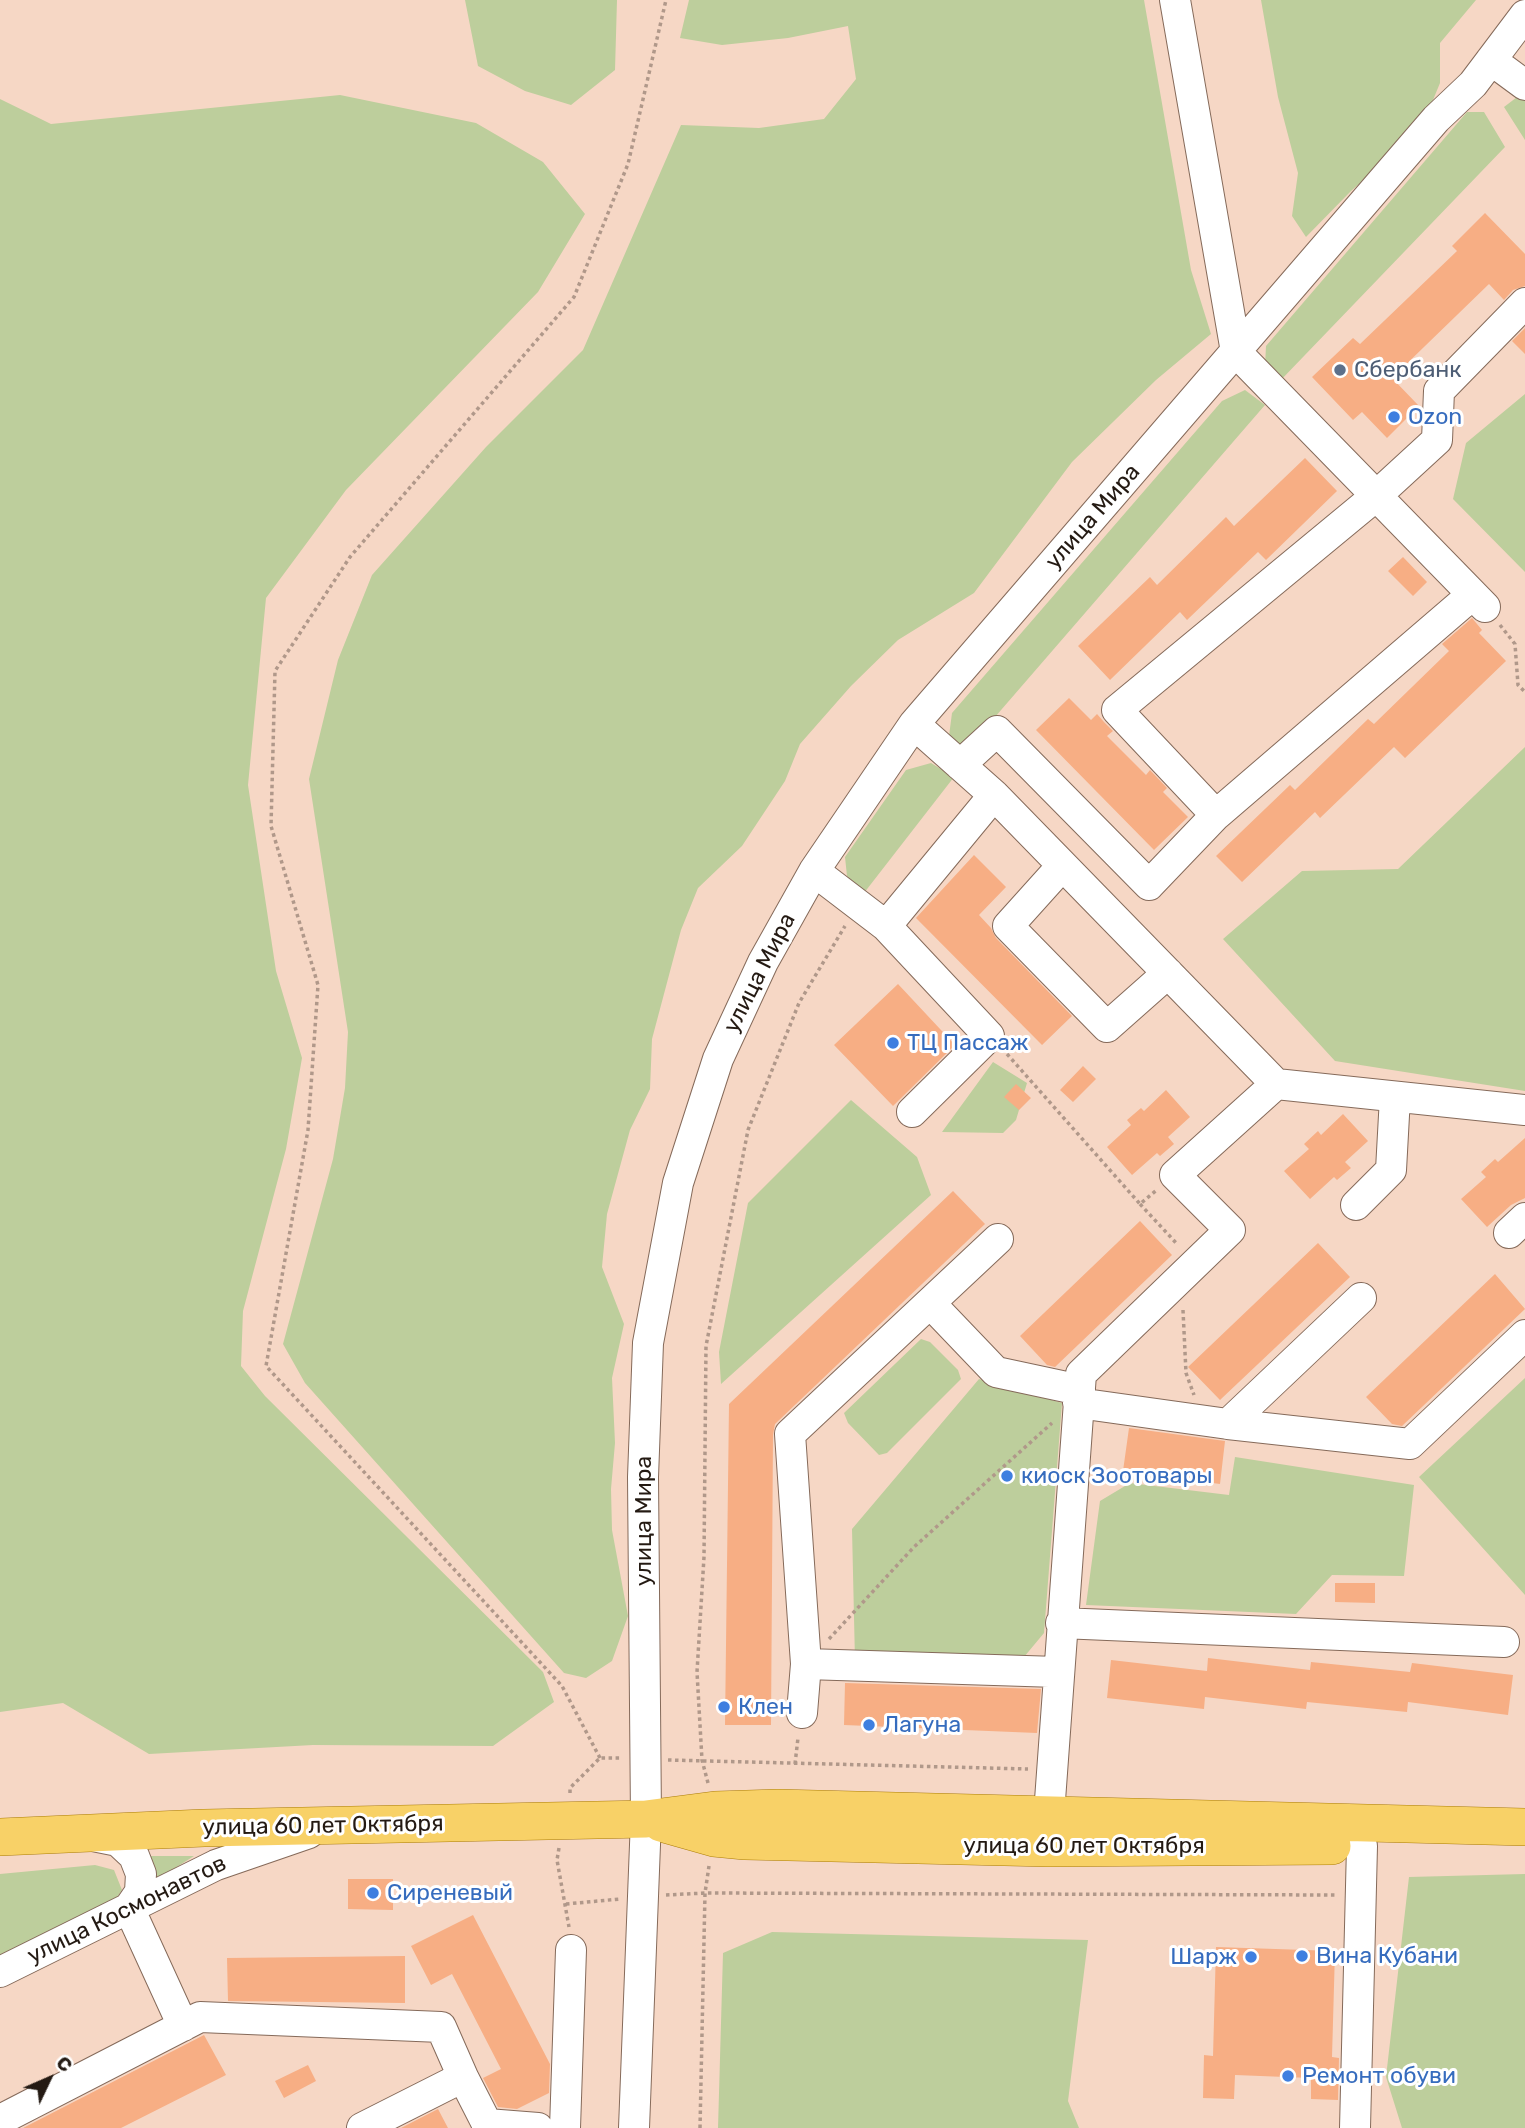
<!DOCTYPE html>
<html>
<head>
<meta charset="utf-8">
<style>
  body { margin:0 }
  #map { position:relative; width:1525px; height:2128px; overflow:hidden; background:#f6d7c5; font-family:Rubik,sans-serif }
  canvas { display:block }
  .north { position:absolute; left:14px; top:2044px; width:70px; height:70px; -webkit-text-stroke:5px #fff; paint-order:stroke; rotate:46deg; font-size:19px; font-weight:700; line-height:28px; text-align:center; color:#241a13 }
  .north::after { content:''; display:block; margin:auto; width:24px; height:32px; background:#241a13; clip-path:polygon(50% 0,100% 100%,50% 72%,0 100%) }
</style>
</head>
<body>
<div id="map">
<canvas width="1525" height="2128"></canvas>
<div class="north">С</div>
</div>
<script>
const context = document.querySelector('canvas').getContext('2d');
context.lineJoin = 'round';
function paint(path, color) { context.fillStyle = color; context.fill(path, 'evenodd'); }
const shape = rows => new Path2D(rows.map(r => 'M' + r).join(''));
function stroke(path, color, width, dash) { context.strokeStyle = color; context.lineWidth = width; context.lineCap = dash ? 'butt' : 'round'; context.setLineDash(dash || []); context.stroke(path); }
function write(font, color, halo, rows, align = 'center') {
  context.font = font + ' Rubik,sans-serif'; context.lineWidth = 6; context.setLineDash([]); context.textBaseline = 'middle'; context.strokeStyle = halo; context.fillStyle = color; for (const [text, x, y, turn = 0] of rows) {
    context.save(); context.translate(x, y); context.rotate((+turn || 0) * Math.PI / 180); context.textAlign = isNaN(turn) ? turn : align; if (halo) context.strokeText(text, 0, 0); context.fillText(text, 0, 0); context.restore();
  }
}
const green = shape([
  [465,0,617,0,615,70,571,105,525,91,478,66],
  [689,0,1144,0,1191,270,1211,334,1156,380,1072,462,974,593,898,640,851,686,800,744,785,781,742,846,698,888,681,930,652,1039,650,1089,630,1130,607,1214,602,1267,624,1324,612,1378,615,1443,611,1489,612,1530,628,1616,612,1661,586,1678,564,1673,305,1383,283,1344,333,1159,345,1088,348,1032,309,779,338,660,372,575,486,447,583,350,681,125,759,128,824,119,856,79,848,26,788,38,722,45,680,38],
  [1261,0,1476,0,1440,43,1440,83,1421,129,1351,191,1306,237,1292,216,1298,173,1278,97],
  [1525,91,1525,140,1504,107],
  [340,95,476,123,543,162,585,214,538,292,346,490,266,598,248,785,276,971,302,1058,286,1149,243,1311,241,1366,265,1396,543,1672,554,1702,493,1746,313,1745,149,1754,63,1703,0,1712,0,99,51,124],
  [1467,112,1484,112,1505,147,1279,382,1265,366,1266,346],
  [1245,390,1265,405,963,754,949,736,952,713,1222,401],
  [1525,394,1525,572,1453,499,1466,443],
  [1525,747,1525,1091,1335,1061,1223,939,1302,871,1398,869],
  [931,763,954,777,864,893,847,876,845,857,906,770],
  [993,1062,1027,1083,1016,1120,1003,1133,942,1132],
  [851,1100,917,1157,931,1195,721,1384,719,1352,748,1203],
  [921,1339,930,1342,958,1370,961,1379,887,1453,879,1455,848,1423,844,1413],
  [1525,1378,1525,1595,1419,1477],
  [979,1379,1062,1403,1044,1633,1014,1669,855,1661,852,1529],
  [1235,1457,1414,1485,1404,1576,1332,1575,1296,1614,1086,1605,1100,1501,1130,1483,1229,1495],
  [147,1856,194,1856,153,1882],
  [95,1865,114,1870,122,1890,114,1902,0,1956,0,1874],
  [1525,1874,1525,2128,1402,2128,1386,2077,1409,1877],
  [772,1932,1088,1940,1068,2101,1079,2128,718,2128,723,1953]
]);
const building = shape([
  [1485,213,1525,254,1525,286,1513,290,1504,300,1489,284,1392,378,1419,406,1387,438,1362,412,1353,420,1312,377,1353,338,1360,344,1457,251,1452,246],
  [1525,328,1525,354,1512,341],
  [1305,458,1337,491,1266,560,1258,552,1187,620,1180,612,1110,680,1078,646,1150,577,1157,585,1226,517,1234,526],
  [1403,557,1427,582,1413,596,1388,571],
  [1472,618,1482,630,1479,633,1506,661,1405,758,1394,747,1320,818,1315,812,1242,882,1216,856,1290,785,1295,790,1368,719,1374,724,1449,651,1442,644],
  [1069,698,1091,720,1097,714,1104,722,1113,731,1107,736,1146,775,1150,770,1167,788,1163,792,1188,817,1154,850,1036,730],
  [974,855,1006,887,979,915,991,928,996,938,1072,1016,1042,1045,916,918],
  [898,984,955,1045,893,1106,834,1045],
  [1083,1066,1096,1079,1073,1102,1060,1090],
  [1016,1084,1031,1098,1019,1110,1004,1097],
  [1166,1090,1190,1117,1168,1137,1174,1144,1160,1156,1157,1153,1132,1175,1107,1147,1131,1125,1127,1120,1141,1108,1144,1111],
  [1343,1114,1368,1141,1345,1162,1351,1168,1337,1180,1334,1177,1310,1199,1284,1171,1309,1149,1304,1144,1318,1131,1321,1135],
  [1525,1138,1525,1198,1511,1205,1487,1227,1461,1199,1486,1177,1481,1172,1495,1159,1498,1162],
  [953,1191,985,1224,775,1424,773,1435,771,1725,725,1725,729,1404],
  [1140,1221,1172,1255,1055,1367,1047,1365,1020,1336],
  [1318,1243,1350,1277,1220,1400,1188,1367],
  [1495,1274,1525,1309,1402,1426,1392,1424,1366,1397],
  [1129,1428,1225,1441,1220,1484,1123,1471],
  [1335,1583,1375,1583,1375,1603,1335,1602],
  [1208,1658,1310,1670,1311,1662,1410,1672,1412,1663,1513,1675,1508,1715,1408,1702,1407,1712,1307,1702,1306,1709,1205,1697,1204,1709,1107,1698,1111,1660,1207,1671],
  [845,1683,1041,1689,1037,1733,844,1725],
  [348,1879,393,1879,393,1910,348,1909],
  [473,1915,550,2064,549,2093,517,2109,498,2107,483,2078,501,2069,452,1974,431,1985,411,1946],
  [1216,1947,1335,1951,1332,2057,1339,2058,1338,2100,1311,2099,1311,2078,1235,2075,1234,2099,1203,2098,1204,2055,1213,2056],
  [405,1956,405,2003,228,2001,227,1958],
  [204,2035,226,2075,121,2128,23,2128],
  [308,2065,316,2081,284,2098,275,2081],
  [438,2109,448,2128,401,2128]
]);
const path = shape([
  [1500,625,1515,644,1518,685,1525,692],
  [1007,1054,1140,1204,1158,1189],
  [1140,1204,1178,1245],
  [1183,1310,1186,1373,1194,1395],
  [829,1639,914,1547,1052,1423],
  [600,1758,562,1686,266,1366,308,1130,318,985,271,826,275,671,350,557,574,297,628,164,666,0],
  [668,1760,1028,1769],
  [795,1764,798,1738],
  [708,1783,702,1760,697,1672,704,1557,706,1346,748,1130,799,1003,845,926],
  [570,1793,570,1788,600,1758,622,1758],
  [559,1848,557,1860,569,1927],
  [666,1895,705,1893,709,1866],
  [566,1904,620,1899],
  [700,2128,705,1893,1335,1895]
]);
const minor = shape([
  [1175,0,1236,352,1485,607],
  [1491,60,1525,85],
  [1472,595,1216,815,1117,710,1376,496,1437,440,1439,391,1525,303],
  [914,724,994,795,1276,1084,1175,1175,1230,1230,1081,1374,1049,1814],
  [960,765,997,731,1149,885,1216,815],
  [1062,866,1008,926,1107,1027,1168,973],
  [814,871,886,926,989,1036,912,1112],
  [886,926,994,795],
  [1276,1084,1525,1110],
  [1356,1205,1391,1170,1395,1097],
  [1509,1233,1525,1218],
  [930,1303,996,1372,1080,1390],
  [1078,1403,1228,1424,1361,1298],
  [1228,1424,1410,1444,1525,1335],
  [1061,1623,1504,1642],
  [806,1664,1057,1672],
  [802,1713,806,1664,790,1434,998,1239],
  [93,1836,118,1841,134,1856,141,1874,140,1892,129,1908,183,2026],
  [0,1972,216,1865,309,1833],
  [0,2120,200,2017,441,2027,463,2077],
  [362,2128,463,2077,487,2124,538,2128],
  [565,2128,571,1950],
  [634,2128,646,1819,643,1477,648,1343,678,1183,718,1059,763,962,814,871,914,724,1436,119,1473,84,1525,15],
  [1355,2128,1362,1846]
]);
const major = shape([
  [661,1823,714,1838,745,1841,1048,1848,1332,1846],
  [0,1837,204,1828,646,1819,715,1810,778,1808,1525,1827]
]);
const markers = [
  [1340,370,7,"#5c6f8a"],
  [1394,417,7,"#3f7fe0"],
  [893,1043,7,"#3f7fe0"],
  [1007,1476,7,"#3f7fe0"],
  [724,1707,7,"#3f7fe0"],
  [869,1725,7,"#3f7fe0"],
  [373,1893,7,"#3f7fe0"],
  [1302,1956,7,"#3f7fe0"],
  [1251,1957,7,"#3f7fe0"],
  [1288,2076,7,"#3f7fe0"]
];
const serviceNames = [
  ["Сбербанк",1354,370]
];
const shopNames = [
  ["Ozon",1408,417],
  ["ТЦ Пассаж",907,1043],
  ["киоск Зоотовары",1021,1476],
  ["Клен",738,1707],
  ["Лагуна",883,1725],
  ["Сиреневый",387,1893],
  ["Вина Кубани",1316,1956],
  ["Шарж",1237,1957,"right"],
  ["Ремонт обуви",1302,2076]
];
const streetNames = [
  ["улица Мира",1093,517,-49],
  ["улица Мира",760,973,-63],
  ["улица Мира",644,1521,-90],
  ["улица 60 лет Октября",323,1826,-1],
  ["улица 60 лет Октября",1084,1846],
  ["улица Космонавтов",127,1910,-26]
];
paint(green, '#bdce9c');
paint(building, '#f7ae84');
stroke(minor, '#856a5a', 32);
stroke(major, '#ab7d08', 38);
stroke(path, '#b0988a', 3.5, [3.5, 3.5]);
stroke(minor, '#fff', 30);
stroke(major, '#f8d167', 37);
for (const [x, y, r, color] of markers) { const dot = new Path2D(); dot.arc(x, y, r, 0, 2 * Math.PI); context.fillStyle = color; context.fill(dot); stroke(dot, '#fff', 2.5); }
write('23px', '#4e5e75', '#fff', serviceNames, 'left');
write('23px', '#366cbe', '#fff', shopNames, 'left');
write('23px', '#241a13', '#fff', streetNames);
</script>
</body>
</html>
